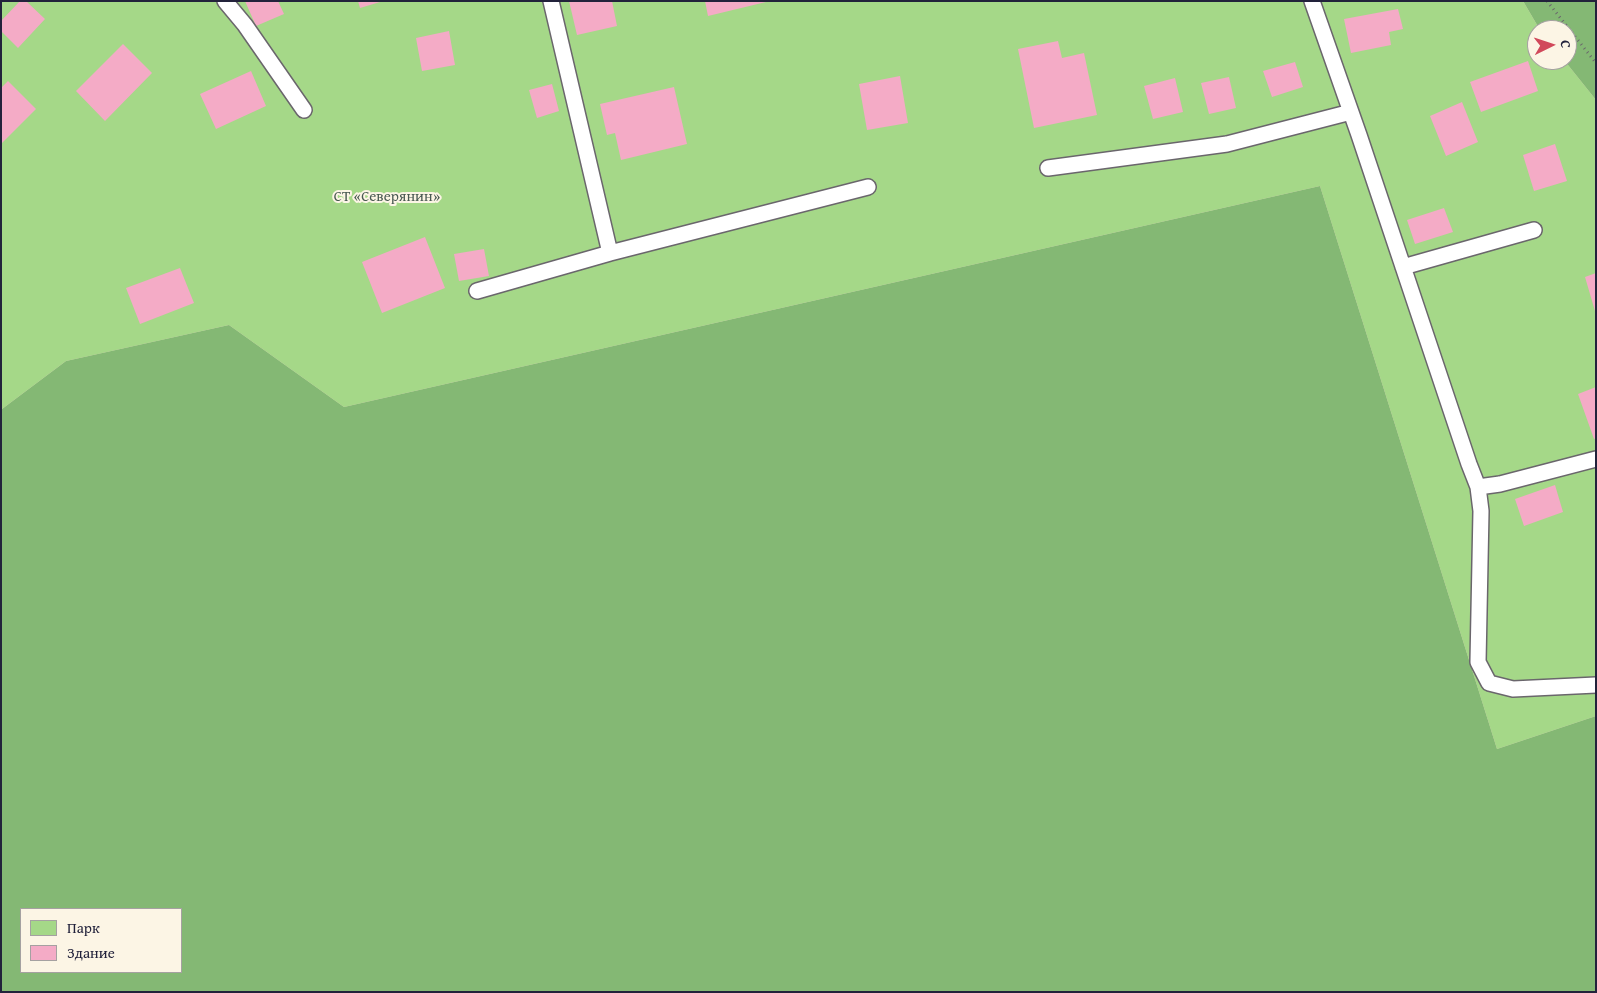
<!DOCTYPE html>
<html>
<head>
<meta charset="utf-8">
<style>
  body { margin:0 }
  #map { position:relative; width:1597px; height:993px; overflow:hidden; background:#f1e5c8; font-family:"Gentium Book Plus",serif }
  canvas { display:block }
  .frame { position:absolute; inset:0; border:2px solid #22223b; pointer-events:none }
  .legend { position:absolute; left:20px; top:908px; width:162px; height:65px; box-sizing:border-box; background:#fcf5e5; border:1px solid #a5a1a1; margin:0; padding:6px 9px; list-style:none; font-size:15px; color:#22223b }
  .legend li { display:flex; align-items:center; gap:10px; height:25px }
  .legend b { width:25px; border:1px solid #a5a1a1 }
  .north { position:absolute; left:1527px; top:20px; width:50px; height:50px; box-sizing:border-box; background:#fcf5e5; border:1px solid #a5a1a1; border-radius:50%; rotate:86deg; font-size:14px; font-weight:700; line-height:20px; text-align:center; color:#22223b }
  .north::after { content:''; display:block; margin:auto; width:18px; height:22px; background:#d1495b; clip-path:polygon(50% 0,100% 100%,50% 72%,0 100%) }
</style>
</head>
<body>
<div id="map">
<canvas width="1597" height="993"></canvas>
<div class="frame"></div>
<ul class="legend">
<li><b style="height:14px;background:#a5d888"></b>Парк</li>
<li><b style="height:14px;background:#f4abc6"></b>Здание</li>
</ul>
<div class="north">С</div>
</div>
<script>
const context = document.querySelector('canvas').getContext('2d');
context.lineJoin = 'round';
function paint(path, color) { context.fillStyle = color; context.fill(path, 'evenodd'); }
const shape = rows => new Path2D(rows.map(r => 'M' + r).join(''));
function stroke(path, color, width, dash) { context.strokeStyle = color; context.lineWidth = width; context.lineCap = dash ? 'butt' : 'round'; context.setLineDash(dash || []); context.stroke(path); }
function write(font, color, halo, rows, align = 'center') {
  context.font = font + ' "Gentium Book Plus",serif'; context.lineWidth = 4; context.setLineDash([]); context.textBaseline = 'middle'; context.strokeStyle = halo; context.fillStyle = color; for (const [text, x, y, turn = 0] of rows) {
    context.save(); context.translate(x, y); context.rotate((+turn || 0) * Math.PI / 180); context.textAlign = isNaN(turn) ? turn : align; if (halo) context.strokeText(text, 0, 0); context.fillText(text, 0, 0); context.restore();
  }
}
const green = shape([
  [1,1,1523,1,1540,30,1537,30,1537,60,1564,60,1596,100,1596,716,1497,749,1320,186,344,407,229,325,66,361,2,409,1,412]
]);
const forest = shape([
  [1523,1,1596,1,1596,100,1564,60,1567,60,1567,30,1540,30],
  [1320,186,1497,749,1596,716,1596,992,1,992,1,412,2,409,66,361,229,325,344,407],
  [21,909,181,909,181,972,21,972]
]);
const building = shape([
  [20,1,26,1,45,19,18,48,1,31,1,21],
  [245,1,278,1,284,14,256,26],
  [358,1,380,1,380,2,360,8],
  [569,1,612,1,617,26,577,35],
  [705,1,766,1,766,2,708,16],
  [1398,9,1403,29,1389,32,1391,45,1351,53,1344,19],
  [449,31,455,65,422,71,416,38],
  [1058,41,1062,58,1084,53,1097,115,1034,128,1018,49],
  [123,44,152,73,105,121,76,91],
  [1528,61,1538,91,1481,112,1470,82],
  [1295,62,1303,87,1272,97,1263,71],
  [251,71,266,106,216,129,200,94],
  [900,76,908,123,867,130,859,84],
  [1229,77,1236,108,1209,114,1201,83],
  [1175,78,1183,112,1153,119,1144,86],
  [8,81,36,109,1,144,1,88],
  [552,84,559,111,537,118,529,90],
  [674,87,687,144,621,160,615,133,607,135,600,104],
  [1462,102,1478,142,1446,156,1430,116],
  [1555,144,1567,181,1534,191,1523,155],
  [1444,208,1453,232,1415,244,1407,220],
  [425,237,445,288,382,313,362,262],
  [484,249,489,276,459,281,454,254],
  [180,268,194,303,140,324,126,288],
  [1596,273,1596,311,1595,311,1585,277],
  [1596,387,1596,438,1594,439,1578,394],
  [1555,485,1563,512,1524,526,1515,499]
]);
const path = shape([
  [1547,1,1596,63]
]);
const service = shape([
  [225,1,245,25,304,110],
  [1312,1,1359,135,1469,464,1478,487,1500,484,1596,459],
  [1048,168,1227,144,1351,112],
  [610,253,868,187],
  [1403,267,1534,230],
  [477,291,610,253,551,1],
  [1478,487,1481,511,1478,662,1489,683,1513,689,1596,685]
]);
const parkNames = [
  ["СТ «Северянин»",387,197]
];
paint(green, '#a5d888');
paint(forest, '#84b874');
paint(building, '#f4abc6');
stroke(service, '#6a666c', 18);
stroke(path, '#6a666c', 3, [1, 4]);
stroke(service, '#fff', 15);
write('15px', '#495952', '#fcf5e5', parkNames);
</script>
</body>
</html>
